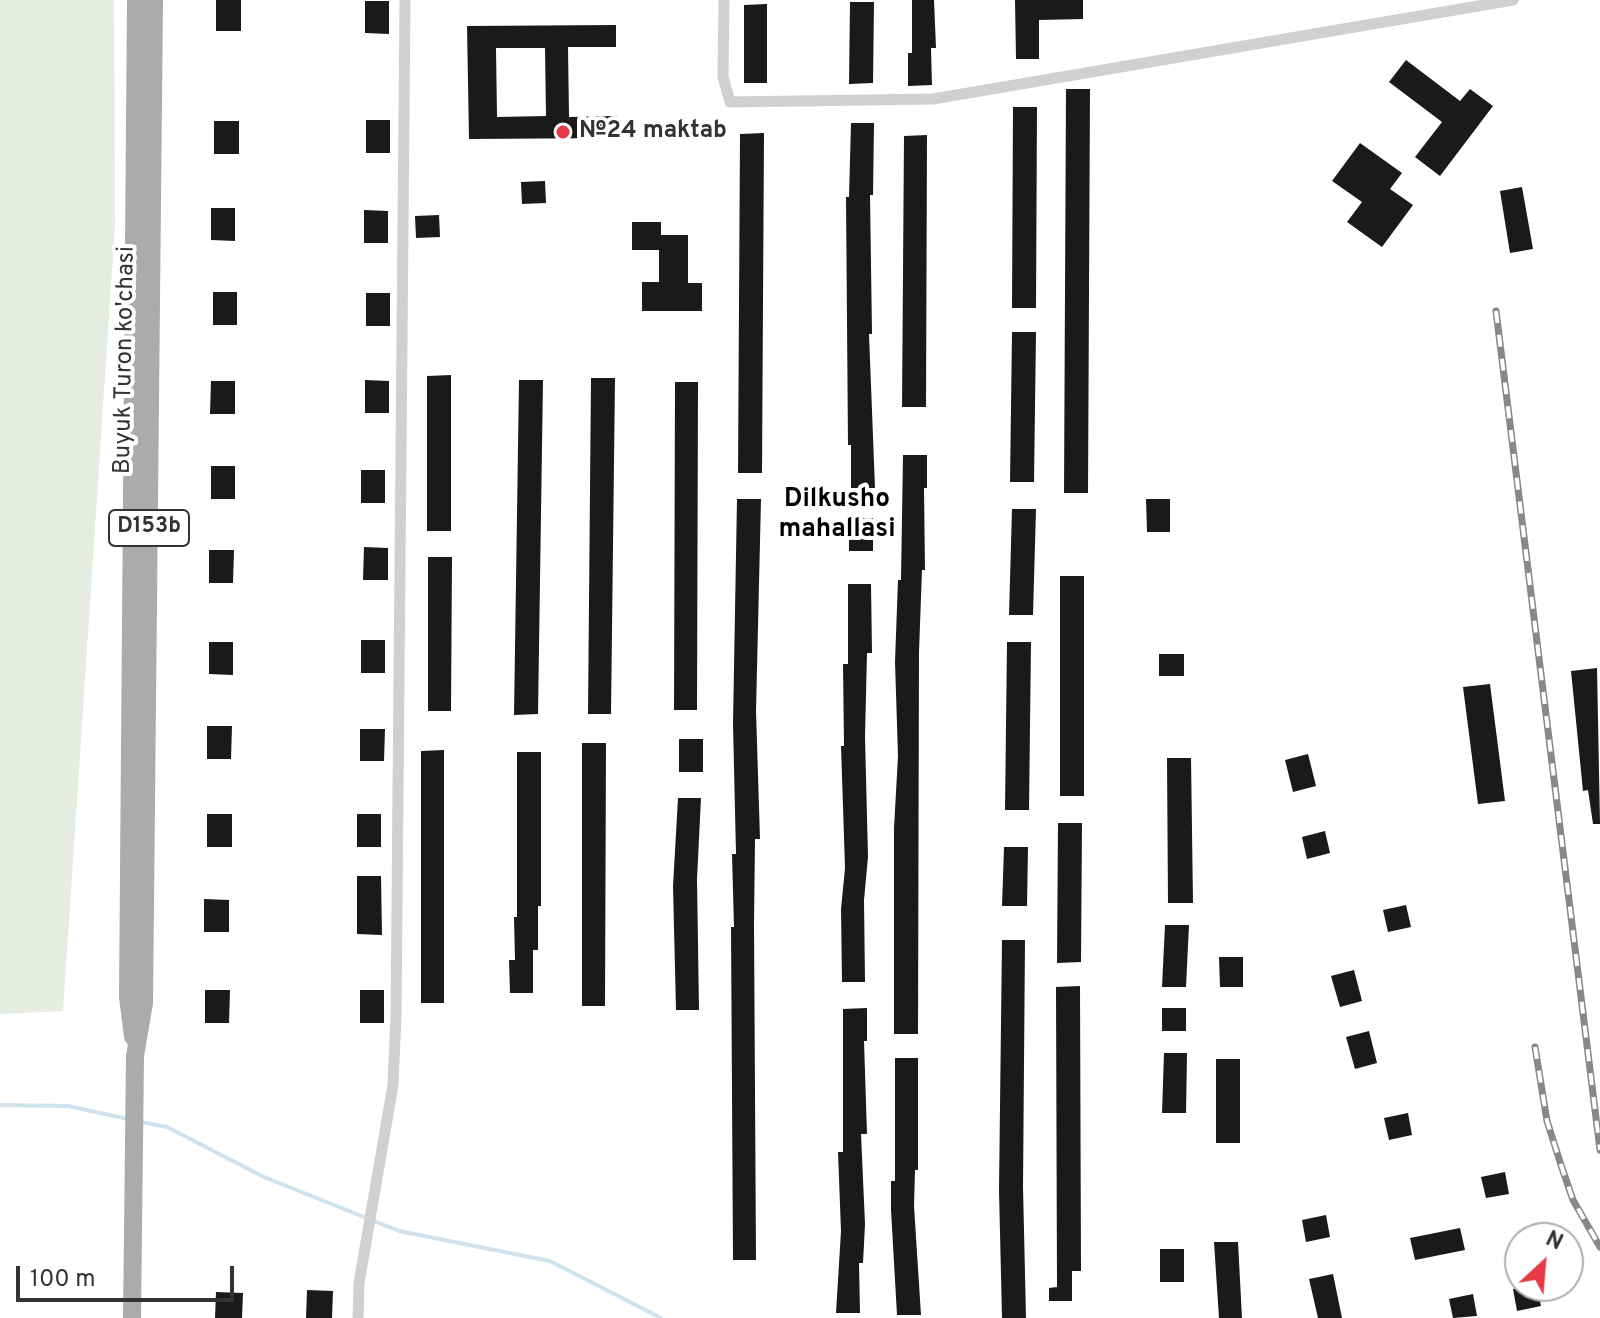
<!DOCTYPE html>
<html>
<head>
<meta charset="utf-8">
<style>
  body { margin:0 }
  #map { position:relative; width:1600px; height:1318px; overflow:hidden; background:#fff; font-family:Overpass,sans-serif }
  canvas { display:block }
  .north { position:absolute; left:1504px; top:1222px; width:80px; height:80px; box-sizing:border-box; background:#fff; border:2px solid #adadad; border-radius:50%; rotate:26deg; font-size:22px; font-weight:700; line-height:32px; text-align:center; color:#333 }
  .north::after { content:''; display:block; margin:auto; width:28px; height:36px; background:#e63946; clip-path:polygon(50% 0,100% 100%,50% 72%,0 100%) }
  .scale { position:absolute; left:16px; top:1266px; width:218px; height:36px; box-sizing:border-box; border:4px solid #333; border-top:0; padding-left:10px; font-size:24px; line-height:28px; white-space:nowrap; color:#333; -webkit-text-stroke:6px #fff; paint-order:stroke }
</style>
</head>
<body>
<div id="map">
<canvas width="1600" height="1318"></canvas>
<div class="north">N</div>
<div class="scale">100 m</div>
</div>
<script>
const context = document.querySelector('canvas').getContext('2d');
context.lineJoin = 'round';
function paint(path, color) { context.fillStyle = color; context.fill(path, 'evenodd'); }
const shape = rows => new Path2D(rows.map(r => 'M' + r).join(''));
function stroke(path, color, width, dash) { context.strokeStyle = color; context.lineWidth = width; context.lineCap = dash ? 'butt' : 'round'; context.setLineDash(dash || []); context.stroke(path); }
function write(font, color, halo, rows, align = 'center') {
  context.font = font + ' Overpass,sans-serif'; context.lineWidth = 8; context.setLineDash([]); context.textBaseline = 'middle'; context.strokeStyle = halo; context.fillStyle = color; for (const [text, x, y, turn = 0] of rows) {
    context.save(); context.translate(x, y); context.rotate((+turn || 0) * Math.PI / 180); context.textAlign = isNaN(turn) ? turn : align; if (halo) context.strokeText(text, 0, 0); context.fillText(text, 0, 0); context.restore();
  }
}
const green = shape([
  [0,0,114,0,115,225,63,1011,0,1014]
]);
const stream = shape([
  [0,1105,68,1106,128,1119],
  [141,1122,167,1127,264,1177,399,1231,550,1261,661,1318]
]);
const building = shape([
  [216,0,241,0,241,31,216,31],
  [912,0,934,0,936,48,931,48,932,85,908,86,908,53,912,53],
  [1015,0,1083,0,1083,19,1039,20,1039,59,1016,59],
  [365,1,389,1,389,34,365,33],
  [850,2,874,2,873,83,849,84],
  [767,4,767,83,744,83,744,5],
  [616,25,616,47,568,47,569,117,617,116,617,138,469,139,467,26],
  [496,48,545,48,546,116,497,117],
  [1406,60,1460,101,1470,89,1493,106,1440,176,1415,157,1442,122,1389,82],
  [1066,89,1090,89,1088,493,1064,493],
  [1013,107,1037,107,1036,308,1012,308],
  [366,120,390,120,390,153,366,153],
  [214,121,239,121,239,154,214,154],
  [851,123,874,123,873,195,870,195,872,334,869,334,875,488,851,488,851,445,848,445,846,197,849,197],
  [764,133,762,473,738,473,740,134],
  [927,135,926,407,902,407,904,136],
  [1360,143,1402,173,1390,189,1413,205,1382,247,1347,222,1362,202,1332,181],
  [545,181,546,203,522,204,521,182],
  [1522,187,1533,249,1510,253,1500,191],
  [211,208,235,208,235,241,211,240],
  [364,210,388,211,388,243,364,243],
  [439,215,440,237,416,238,415,216],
  [632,222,661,222,661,235,688,235,688,283,702,283,702,311,642,311,642,282,659,282,659,250,632,250],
  [213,292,237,292,237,325,213,325],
  [366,293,390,293,390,326,366,326],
  [1012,332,1036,332,1034,482,1010,482],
  [451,375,451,531,427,531,427,376],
  [591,378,615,378,611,714,588,714],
  [365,380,389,381,389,413,365,413],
  [519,380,543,380,538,714,514,715],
  [211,381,235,381,235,414,210,414],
  [675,382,698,382,697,710,674,710],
  [903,455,927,455,927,488,924,488,925,570,922,570,919,652,918,1034,894,1034,894,828,898,756,895,662,898,580,901,580],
  [211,466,235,466,235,499,211,499],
  [361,470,385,470,385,503,361,503],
  [737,499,761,499,756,711,760,839,755,839,754,924,756,1260,733,1260,731,927,734,927,732,854,736,854,733,724],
  [1146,499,1170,499,1170,532,1147,532],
  [1012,509,1036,509,1033,615,1009,615],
  [873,518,873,551,849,551,849,519],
  [364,547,388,548,388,580,363,580],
  [209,550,234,550,233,583,209,583],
  [428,557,452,557,451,711,428,711],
  [1060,576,1084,576,1084,796,1060,796],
  [848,584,871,584,872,653,867,653,865,737,868,857,864,900,865,982,842,982,841,909,845,868,841,746,844,746,843,664,848,664],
  [361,640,385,640,385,673,361,673],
  [209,642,233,642,233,675,209,674],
  [1007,642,1031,642,1029,810,1005,810],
  [1159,654,1184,654,1184,676,1159,676],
  [1597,668,1600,824,1593,824,1588,790,1583,791,1571,671],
  [1490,684,1505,801,1478,804,1463,687],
  [207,726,232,726,231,759,207,759],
  [360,729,385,729,384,761,360,761],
  [679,739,703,739,703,772,679,772],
  [582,743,606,743,605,1006,582,1006],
  [444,750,444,1003,421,1003,421,751],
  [517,752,541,752,541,906,538,906,538,950,533,950,533,993,510,993,509,960,515,960,514,917,517,917],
  [1308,754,1316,786,1293,792,1285,760],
  [1167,758,1191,758,1193,903,1168,903],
  [678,798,701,798,697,879,699,1010,676,1010,673,886],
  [207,814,232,814,232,847,207,847],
  [357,814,381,814,381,847,357,847],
  [1058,823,1082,823,1081,962,1057,963],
  [1325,831,1330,853,1307,859,1302,837],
  [1004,847,1028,847,1027,906,1002,906],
  [357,876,381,876,382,935,357,934],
  [204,899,229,900,229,932,204,932],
  [1406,905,1411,927,1388,932,1383,910],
  [1165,925,1189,925,1186,987,1162,987],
  [1002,940,1025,940,1023,1187,1026,1318,1002,1318,999,1190],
  [1219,957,1243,957,1243,987,1220,987],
  [1354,970,1362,1001,1340,1007,1331,976],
  [1080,986,1081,1271,1072,1271,1072,1301,1049,1301,1049,1288,1057,1287,1056,987],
  [205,990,230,990,229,1023,205,1023],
  [360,990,384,990,384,1023,360,1023],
  [867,1008,867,1041,864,1041,867,1134,861,1134,865,1224,863,1263,859,1263,860,1313,836,1313,841,1231,838,1152,843,1152,843,1009],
  [1162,1008,1186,1008,1186,1031,1162,1031],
  [1369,1031,1377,1063,1355,1069,1346,1037],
  [1164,1053,1187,1053,1186,1113,1162,1113],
  [895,1058,918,1058,918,1170,915,1170,914,1206,921,1315,897,1315,891,1210,891,1181,895,1181],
  [1216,1059,1240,1059,1240,1143,1216,1143],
  [1408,1113,1412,1135,1389,1140,1384,1118],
  [1505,1172,1509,1194,1486,1198,1481,1177],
  [1326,1215,1330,1237,1306,1242,1302,1220],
  [1460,1228,1465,1250,1415,1260,1410,1238],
  [1214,1242,1238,1242,1242,1318,1219,1318],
  [1160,1249,1184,1249,1184,1282,1160,1282],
  [1333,1274,1342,1318,1318,1318,1309,1279],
  [1537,1286,1541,1306,1517,1311,1513,1289],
  [307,1290,333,1291,332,1318,306,1318],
  [216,1292,243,1293,242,1318,215,1318],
  [1473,1294,1477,1316,1453,1318,1449,1299]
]);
const street = shape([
  [724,0,723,77,730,102,933,99,1513,0],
  [358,1318,359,1283,393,1085,396,1017,405,0]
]);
const primary = shape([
  [133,1037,128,997,136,0],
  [132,1318,135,1056,144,1003,154,0]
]);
const rail = shape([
  [1496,311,1600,1150],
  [1535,1047,1547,1121,1560,1162,1573,1200,1600,1247]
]);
const markers = [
  [563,132,8,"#e63946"]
];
const shields = [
  [149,528,80]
];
const shieldNames = [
  ["D153b",149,528]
];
const poiNames = [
  ["№24 maktab",579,132]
];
const streetNames = [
  ["Buyuk Turon ko'chasi",126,360,-89]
];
const neighbourhoodNames = [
  ["Dilkusho",837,501],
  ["mahallasi",837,531]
];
paint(green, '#e6ecdf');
stroke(stream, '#cfe2ee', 4);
paint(building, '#1a1a1a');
stroke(street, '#d0d0d0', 11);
stroke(primary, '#ababab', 18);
stroke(rail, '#888', 7);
stroke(rail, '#fff', 4, [12]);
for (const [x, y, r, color] of markers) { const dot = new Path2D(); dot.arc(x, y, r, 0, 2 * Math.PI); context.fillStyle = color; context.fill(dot); stroke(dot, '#fff', 3); }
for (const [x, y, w] of shields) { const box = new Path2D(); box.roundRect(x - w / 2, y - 18, w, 36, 6); context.fillStyle = '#fff'; context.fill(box); stroke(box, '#333', 2); }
write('bold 22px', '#333', null, shieldNames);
write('bold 24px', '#333', '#fff', poiNames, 'left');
write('24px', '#333', '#fff', streetNames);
write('bold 26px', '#000', '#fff', neighbourhoodNames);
</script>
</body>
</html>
